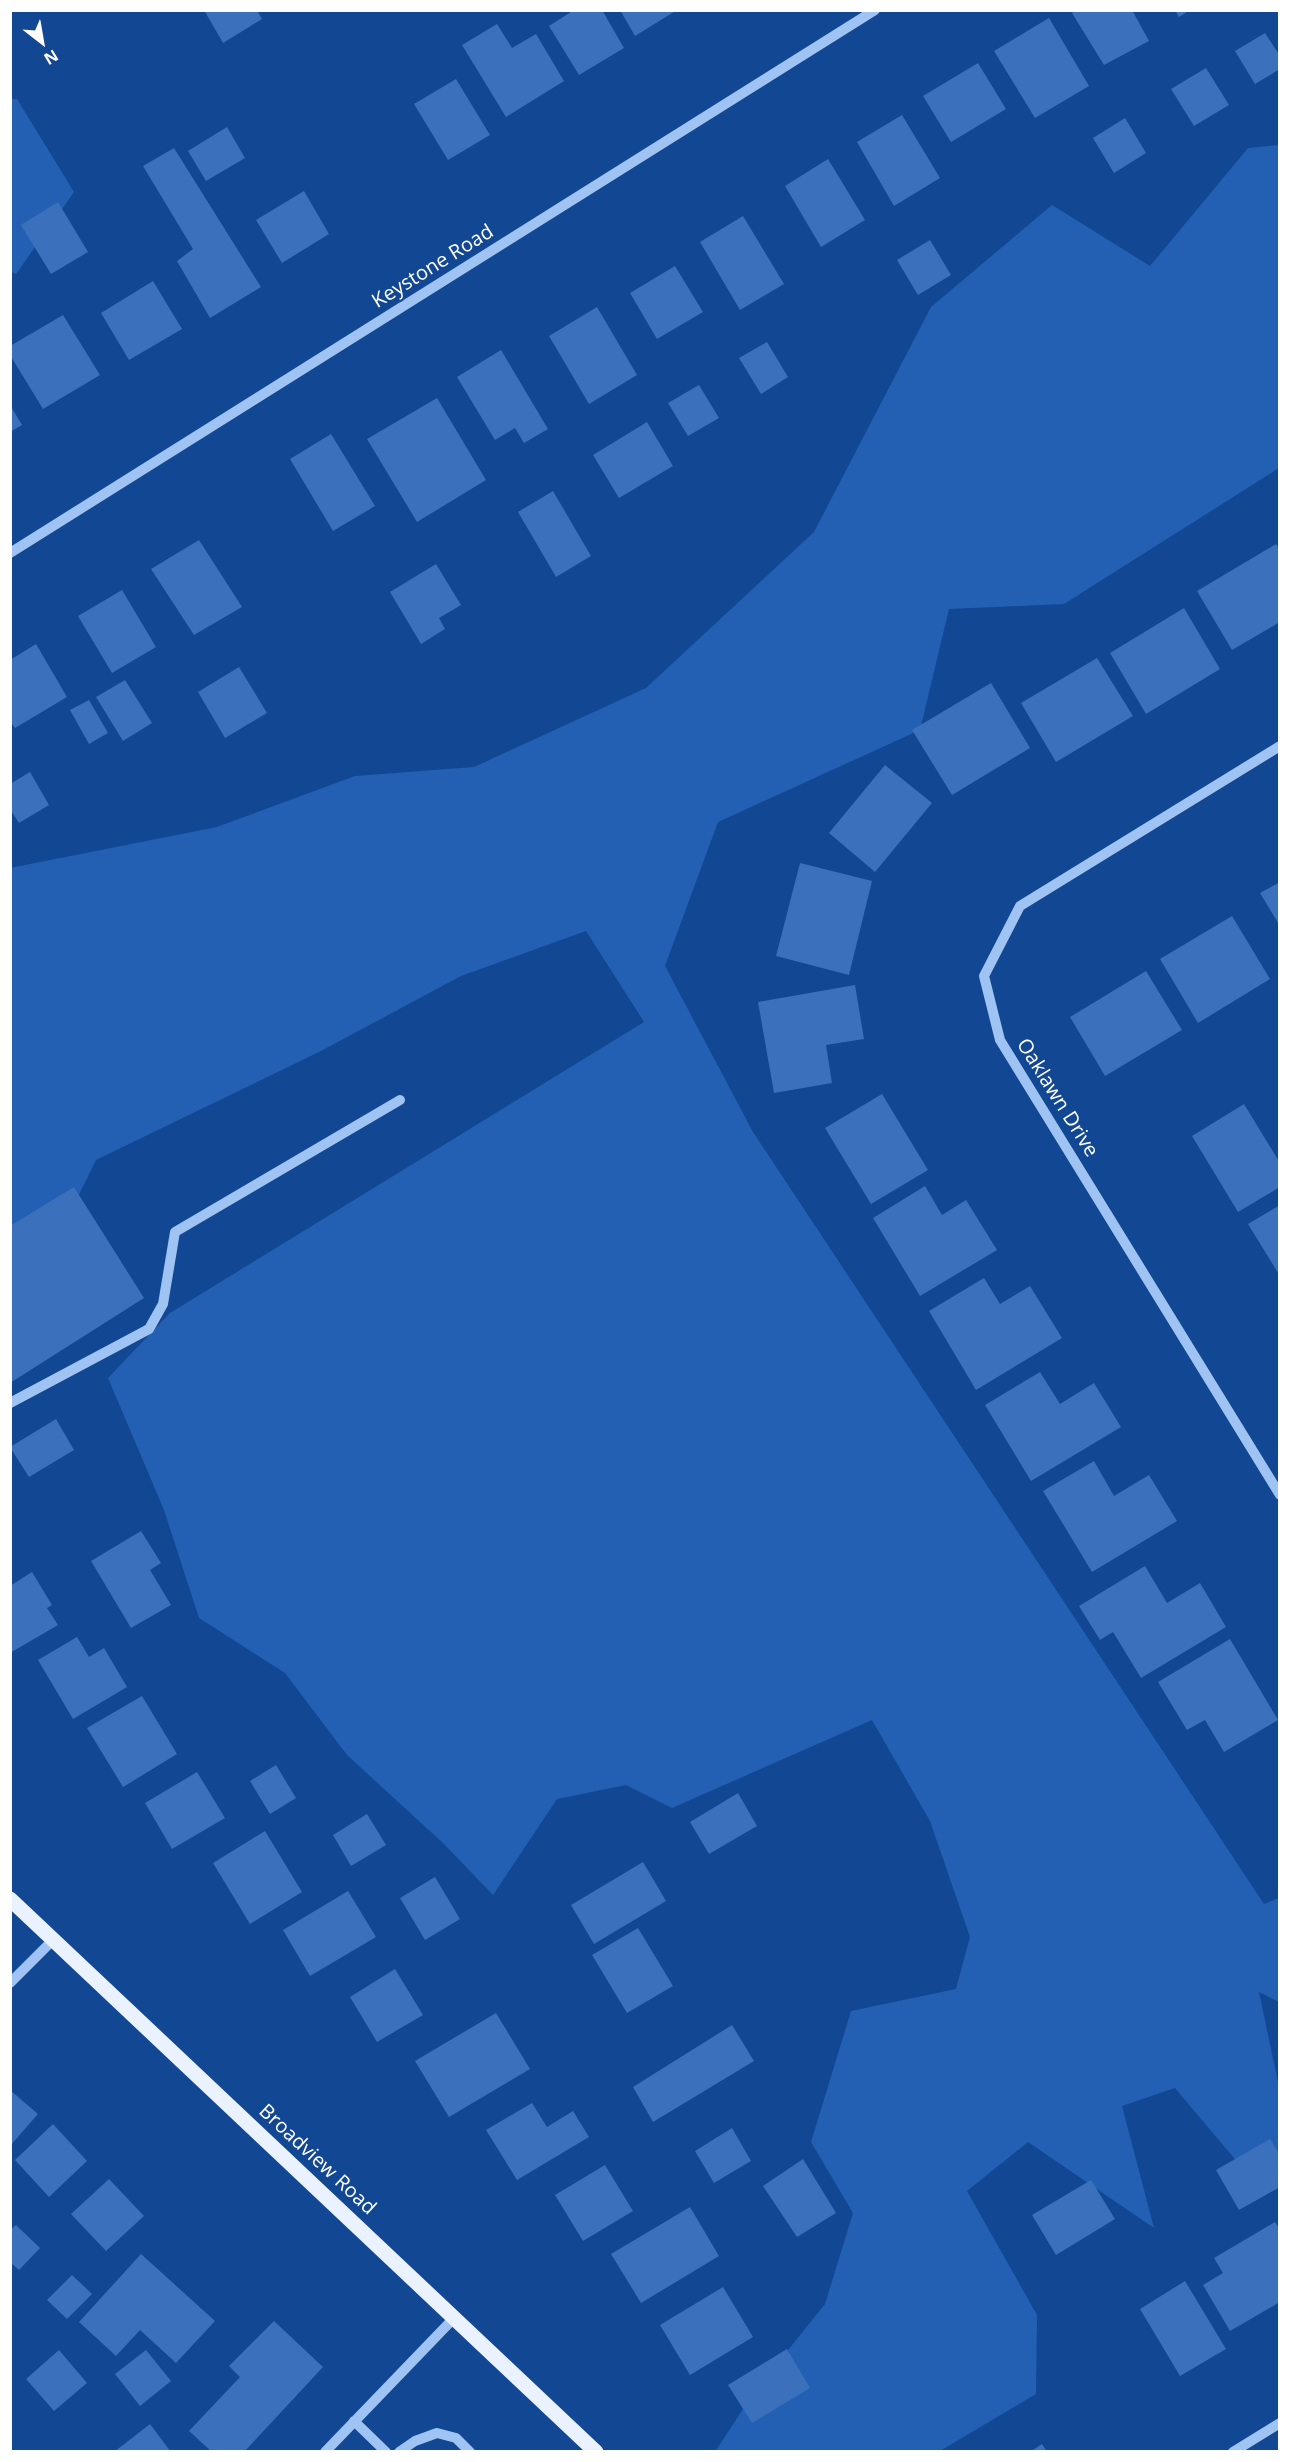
<!DOCTYPE html>
<html>
<head>
<meta charset="utf-8">
<style>
  body { margin:0 }
  #map { position:relative; width:1290px; height:2462px; overflow:hidden; background:#124793; font-family:"Open Sans",sans-serif }
  canvas { display:block }
  .frame { position:absolute; inset:0; border:12px solid #fff; pointer-events:none }
  .north { position:absolute; left:12px; top:12px; width:60px; height:60px; -webkit-text-stroke:4px #124793; paint-order:stroke; rotate:149deg; font-size:16px; font-weight:700; line-height:24px; text-align:center; color:#fff }
  .north::after { content:''; display:block; margin:auto; width:21px; height:27px; background:#fff; clip-path:polygon(50% 0,100% 100%,50% 72%,0 100%) }
</style>
</head>
<body>
<div id="map">
<canvas width="1290" height="2462"></canvas>
<div class="frame"></div>
<div class="north">N</div>
</div>
<script>
const context = document.querySelector('canvas').getContext('2d');
context.lineJoin = 'round';
function paint(path, color) { context.fillStyle = color; context.fill(path, 'evenodd'); }
const shape = rows => new Path2D(rows.map(r => 'M' + r).join(''));
function stroke(path, color, width, dash) { context.strokeStyle = color; context.lineWidth = width; context.lineCap = dash ? 'butt' : 'round'; context.setLineDash(dash || []); context.stroke(path); }
function write(font, color, halo, rows, align = 'center') {
  context.font = font + ' "Open Sans",sans-serif'; context.lineWidth = 4.5; context.setLineDash([]); context.textBaseline = 'middle'; context.strokeStyle = halo; context.fillStyle = color; for (const [text, x, y, turn = 0] of rows) {
    context.save(); context.translate(x, y); context.rotate((+turn || 0) * Math.PI / 180); context.textAlign = isNaN(turn) ? turn : align; if (halo) context.strokeText(text, 0, 0); context.fillText(text, 0, 0); context.restore();
  }
}
const green = shape([
  [11,99,17,99,74,192,16,274,11,272],
  [1279,145,1279,468,1064,604,949,609,920,730,718,822,665,966,753,1132,1264,1904,1279,1898,1279,2002,1259,1992,1279,2087,1279,2177,1239,2164,1175,2088,1122,2106,1154,2228,1028,2142,967,2191,1037,2315,1036,2394,940,2451,715,2452,752,2395,825,2304,853,2213,811,2142,851,2011,956,1989,970,1937,930,1821,872,1720,672,1808,626,1785,557,1799,493,1895,444,1844,347,1755,285,1673,199,1618,164,1510,108,1378,170,1313,644,1022,586,931,461,976,319,1052,96,1160,44,1266,11,1273,10,868,217,827,355,776,474,767,646,688,814,532,931,307,1052,205,1150,266,1248,148]
]);
const building = shape([
  [204,10,257,10,262,19,223,43],
  [574,10,602,10,624,48,579,75,549,26],
  [620,10,677,10,635,36],
  [1076,10,1132,10,1149,41,1104,65,1072,13],
  [1175,10,1190,10,1179,17],
  [1049,18,1089,86,1035,118,994,51],
  [497,24,512,48,536,34,564,81,506,117,462,45],
  [1265,33,1280,56,1280,69,1255,84,1235,51],
  [978,63,1006,109,951,142,923,96],
  [1206,68,1229,105,1194,126,1171,89],
  [456,79,490,135,448,160,414,104],
  [902,115,940,178,894,206,857,142],
  [1125,118,1146,153,1114,173,1093,138],
  [227,127,245,158,206,181,188,151],
  [174,148,261,287,210,318,177,261,193,249,143,166],
  [828,159,865,220,821,247,785,186],
  [304,191,329,234,282,263,256,220],
  [58,202,88,252,51,274,21,225],
  [743,216,784,284,740,310,700,242],
  [930,240,951,275,918,295,897,260],
  [675,266,703,312,657,339,630,293],
  [153,281,182,329,129,360,101,313],
  [597,307,637,375,589,404,549,336],
  [63,315,100,375,43,409,10,355,10,346],
  [767,342,788,377,761,394,739,358],
  [501,350,548,429,524,443,515,428,495,440,457,377],
  [699,385,719,418,688,436,668,403],
  [437,398,486,480,417,522,367,439],
  [10,405,22,425,10,432],
  [647,422,673,466,619,498,593,455],
  [331,434,375,506,333,531,290,459],
  [553,491,591,556,556,577,518,512],
  [199,540,242,607,194,635,151,569],
  [1276,544,1280,550,1280,622,1232,650,1197,591],
  [436,564,461,605,439,618,445,629,421,644,390,592],
  [122,590,156,647,112,673,78,616],
  [1184,608,1220,669,1146,714,1110,653],
  [36,644,67,697,15,728,10,721,10,660],
  [1097,658,1133,716,1056,762,1021,703],
  [239,667,267,713,225,738,198,692],
  [125,680,152,723,123,741,96,697],
  [991,683,1030,748,952,795,912,730],
  [89,700,108,733,89,744,70,710],
  [885,765,932,803,875,872,829,833],
  [30,772,49,805,19,823,10,809,10,784],
  [800,863,872,881,849,975,776,956],
  [1280,882,1280,926,1260,893],
  [1232,916,1270,979,1198,1023,1160,959],
  [1146,971,1182,1030,1105,1076,1070,1017],
  [855,985,864,1039,826,1045,832,1083,774,1093,758,1002],
  [882,1094,928,1170,871,1204,825,1128],
  [1244,1104,1280,1163,1280,1187,1238,1212,1192,1136],
  [925,1186,942,1215,966,1200,997,1250,920,1296,873,1218],
  [74,1187,144,1298,10,1383,10,1226],
  [1280,1205,1280,1276,1248,1224],
  [984,1278,1000,1304,1030,1286,1062,1338,976,1390,929,1311],
  [1040,1372,1060,1404,1094,1383,1121,1427,1031,1481,985,1405],
  [56,1419,74,1450,29,1477,10,1447],
  [1094,1461,1114,1496,1149,1475,1177,1521,1092,1572,1043,1491],
  [141,1531,161,1563,150,1570,171,1605,131,1628,91,1561],
  [1145,1566,1167,1603,1200,1583,1226,1627,1141,1678,1113,1632,1100,1640,1079,1606],
  [32,1572,52,1605,47,1608,58,1625,10,1653,10,1586],
  [77,1637,89,1657,104,1648,127,1687,73,1719,38,1660],
  [1230,1639,1278,1720,1224,1752,1205,1720,1187,1730,1158,1682],
  [142,1696,177,1754,123,1787,87,1728],
  [276,1765,296,1798,270,1814,250,1781],
  [197,1772,225,1818,172,1849,145,1803],
  [738,1793,757,1826,709,1854,690,1822],
  [367,1814,386,1845,351,1866,333,1835],
  [265,1831,302,1892,250,1924,213,1863],
  [643,1862,666,1901,594,1944,571,1905],
  [435,1877,460,1919,425,1940,400,1898],
  [348,1891,376,1937,310,1976,283,1930],
  [638,1928,673,1986,627,2013,592,1955],
  [395,1969,423,2015,377,2042,350,1997],
  [496,2013,530,2069,449,2117,415,2061],
  [732,2025,754,2061,653,2122,633,2087],
  [10,2090,38,2114,10,2146],
  [532,2103,547,2127,573,2111,589,2137,517,2180,486,2130],
  [53,2124,87,2161,49,2197,15,2160],
  [732,2128,751,2161,714,2183,695,2151],
  [1270,2139,1280,2155,1280,2187,1239,2210,1216,2170],
  [803,2159,836,2213,797,2237,763,2186],
  [605,2165,633,2211,583,2241,555,2195],
  [109,2179,144,2216,106,2251,71,2214],
  [1091,2180,1115,2219,1056,2255,1032,2215],
  [690,2207,719,2256,641,2303,611,2254],
  [1275,2222,1280,2230,1280,2302,1230,2331,1203,2285,1223,2273,1214,2258],
  [16,2225,40,2248,19,2270,10,2262,10,2230],
  [141,2254,215,2321,176,2363,140,2330,116,2356,79,2322],
  [72,2275,92,2294,67,2319,47,2300],
  [1185,2281,1226,2349,1180,2376,1140,2309],
  [723,2287,753,2337,690,2375,660,2325],
  [274,2321,323,2367,244,2452,212,2452,189,2431,240,2377,229,2366],
  [787,2349,810,2388,752,2423,728,2385],
  [59,2350,87,2383,54,2411,26,2379],
  [146,2350,171,2381,140,2406,115,2374],
  [150,2424,171,2452,114,2452],
  [1042,2444,1047,2452,1030,2452]
]);
const minor = shape([
  [10,553,875,10],
  [1280,746,1020,906,984,976,1000,1040,1280,1495],
  [10,1403,149,1329,163,1304,175,1232,400,1100],
  [10,1983,53,1940],
  [354,2421,386,2452],
  [325,2452,454,2318],
  [399,2452,415,2441,437,2433,456,2438,470,2452],
  [1233,2452,1280,2423]
]);
const major = shape([
  [10,1899,596,2452]
]);
const streetNames = [
  ["Keystone Road",433,267,-32],
  ["Oaklawn Drive",1057,1098,58],
  ["Broadview Road",317,2160,43]
];
paint(green, '#2360b3');
paint(building, '#3a70bc');
stroke(minor, '#9fc3f3', 10);
stroke(major, '#ebf2ff', 15);
write('20px', '#fff', '#124793', streetNames);
</script>
</body>
</html>
